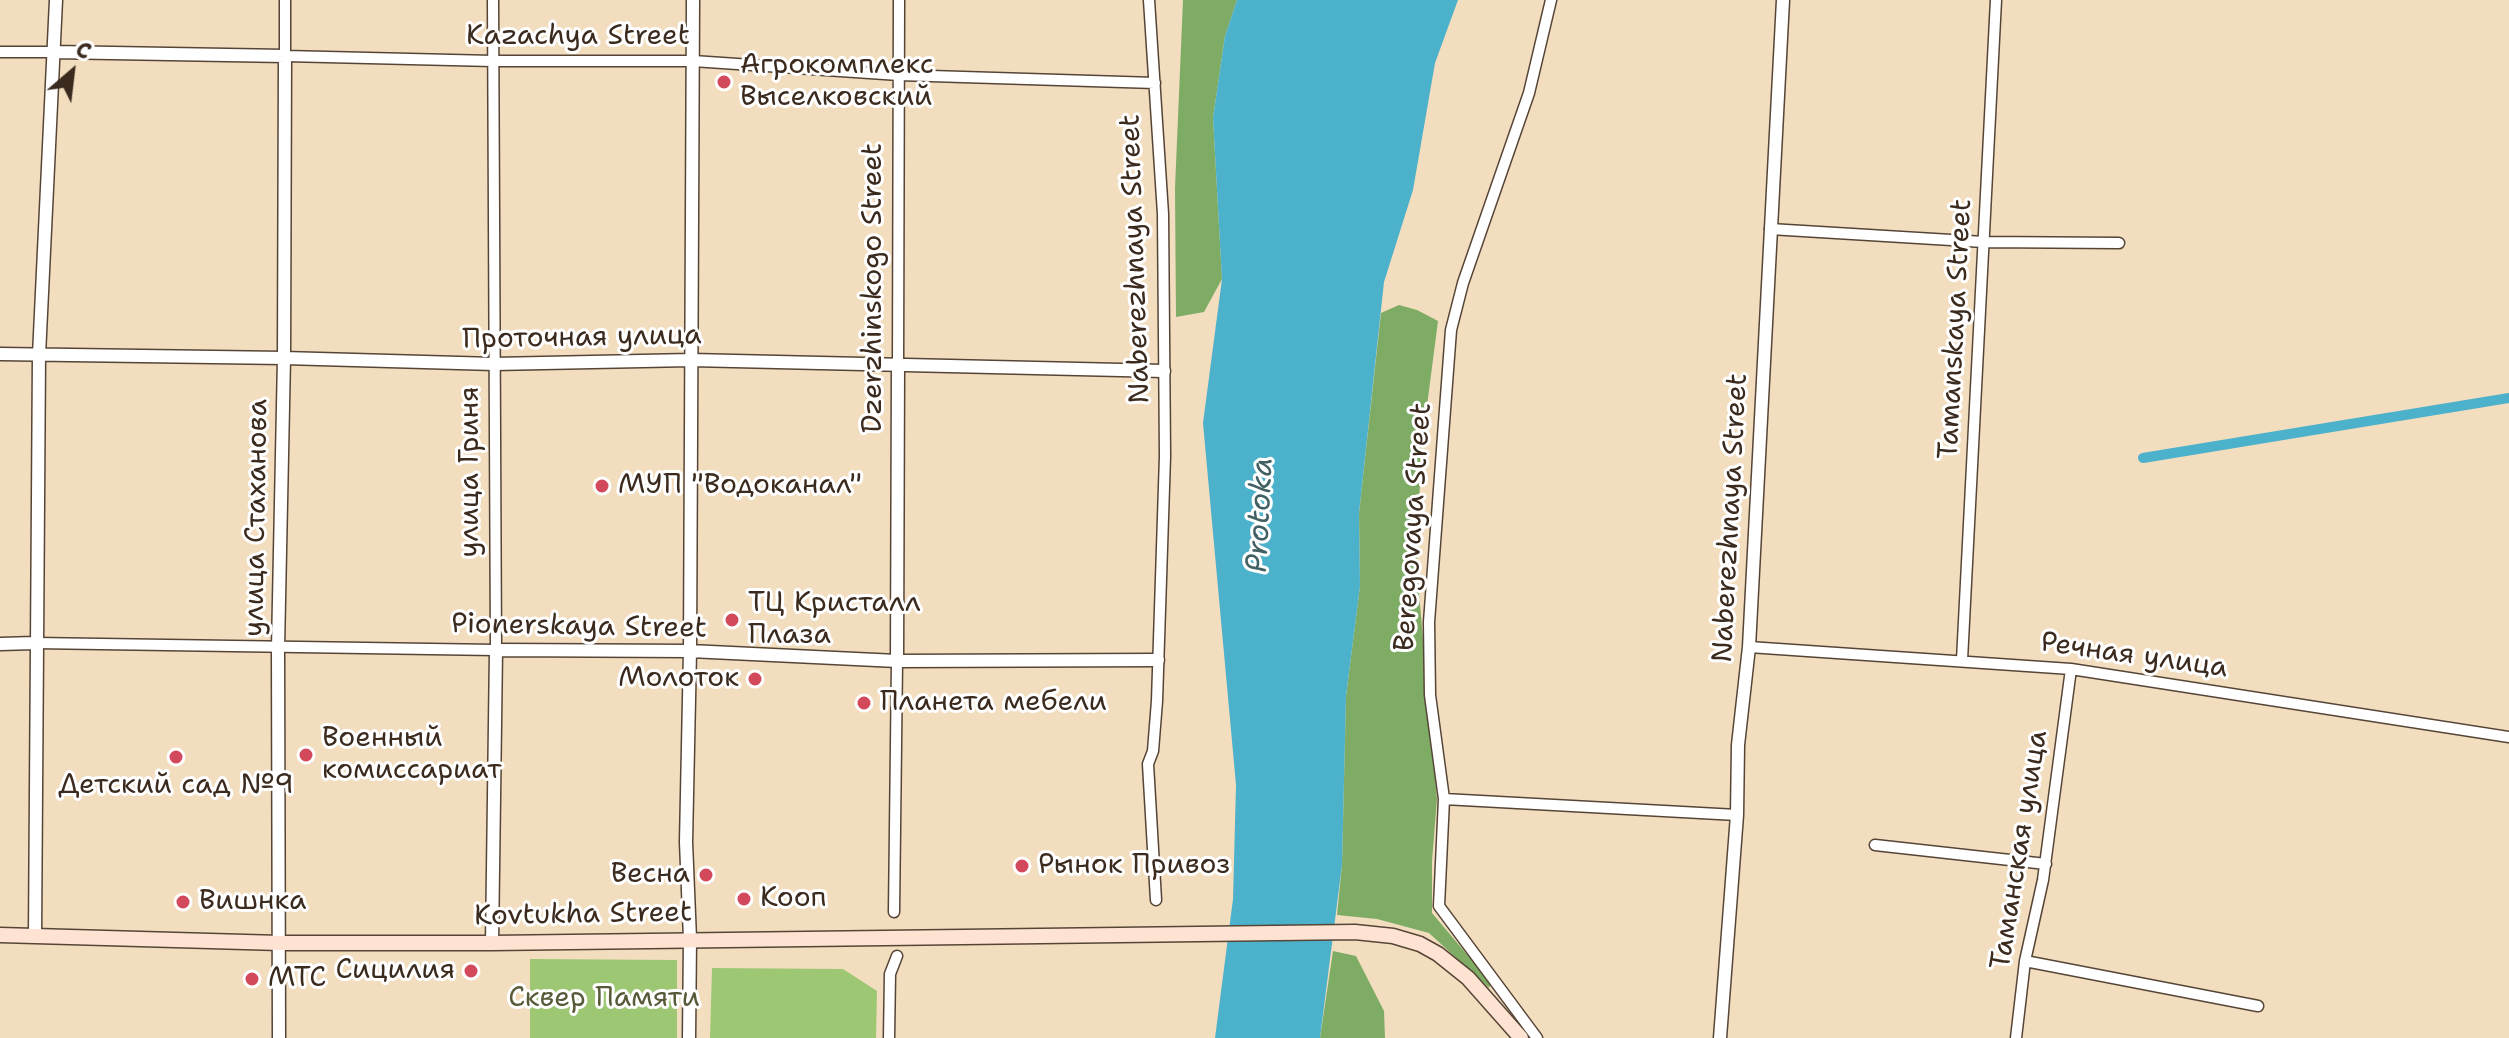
<!DOCTYPE html>
<html>
<head>
<meta charset="utf-8">
<style>
  body { margin:0 }
  #map { position:relative; width:2509px; height:1038px; overflow:hidden; background:#f2ddbf; font-family:"Shantell Sans",sans-serif }
  canvas { display:block }
  .north { position:absolute; left:32px; top:32px; width:80px; height:80px; -webkit-text-stroke:6px #fff; paint-order:stroke; rotate:28deg; font-size:22px; font-weight:700; line-height:32px; text-align:center; color:#3b2a1e }
  .north::after { content:''; display:block; margin:auto; width:28px; height:36px; background:#3b2a1e; clip-path:polygon(50% 0,100% 100%,50% 72%,0 100%) }
</style>
</head>
<body>
<div id="map">
<canvas width="2509" height="1038"></canvas>
<div class="north">С</div>
</div>
<script>
const context = document.querySelector('canvas').getContext('2d');
context.lineJoin = 'round';
function paint(path, color) { context.fillStyle = color; context.fill(path, 'evenodd'); }
const shape = rows => new Path2D(rows.map(r => 'M' + r).join(''));
function stroke(path, color, width, dash) { context.strokeStyle = color; context.lineWidth = width; context.lineCap = dash ? 'butt' : 'round'; context.setLineDash(dash || []); context.stroke(path); }
function write(font, color, halo, rows, align = 'center') {
  context.font = font + ' "Shantell Sans",sans-serif'; context.lineWidth = 6; context.setLineDash([]); context.textBaseline = 'middle'; context.strokeStyle = halo; context.fillStyle = color; for (const [text, x, y, turn = 0] of rows) {
    context.save(); context.translate(x, y); context.rotate((+turn || 0) * Math.PI / 180); context.textAlign = isNaN(turn) ? turn : align; if (halo) context.strokeText(text, 0, 0); context.fillText(text, 0, 0); context.restore();
  }
}
const green = shape([
  [530,959,677,960,677,1038,530,1038],
  [712,968,843,969,877,991,876,1038,710,1038]
]);
const forest = shape([
  [1183,0,1237,0,1225,36,1213,118,1222,279,1204,312,1176,317,1175,188],
  [1399,305,1417,310,1438,321,1421,452,1417,570,1437,799,1432,861,1432,913,1491,983,1489,988,1429,933,1377,919,1337,915,1342,865,1346,696,1360,586,1359,513,1381,313],
  [1333,951,1356,956,1384,1011,1385,1038,1320,1038]
]);
const water = shape([
  [1237,0,1458,0,1435,63,1413,190,1384,282,1359,513,1360,586,1346,696,1342,865,1320,1038,1215,1038,1233,899,1236,785,1203,423,1222,279,1213,118,1225,36]
]);
const canal = shape([
  [2143,458,2509,398]
]);
const minor = shape([
  [285,0,285,56,493,61,693,61,899,75,1155,83],
  [1149,0,1163,214,1165,456,1157,701,1153,751,1148,764,1156,900],
  [0,52,54,52],
  [1770,229,1984,242,2119,243],
  [898,365,899,0],
  [35,643,496,650,493,0],
  [1749,647,2071,669,2509,737],
  [1962,660,1996,0],
  [1444,799,1737,815],
  [1875,845,2046,864],
  [894,912,897,661],
  [2025,961,2258,1006],
  [889,1038,890,974,897,956],
  [1537,1038,1439,906,1444,799,1430,695,1429,622,1451,330,1463,283,1529,93,1551,0],
  [2016,1038,2025,961,2043,880,2071,669]
]);
const tertiary = shape([
  [54,52,285,56,284,358,278,648,279,1038],
  [0,354,284,358,494,364,691,360,1164,371],
  [0,644,35,643],
  [897,661,898,365],
  [35,935,39,355,56,0],
  [492,943,496,650,690,651,897,661,1158,660],
  [689,1038,690,939,686,842,690,651,693,0],
  [1720,1038,1737,815,1738,745,1749,647,1783,0]
]);
const secondary = shape([
  [0,935,280,943,492,943,1355,932,1393,936,1420,944,1438,954,1468,978,1521,1038]
]);
const markers = [
  [724,82,8,"#d1495b"],
  [602,486,8,"#d1495b"],
  [732,620,8,"#d1495b"],
  [755,679,8,"#d1495b"],
  [864,703,8,"#d1495b"],
  [306,755,8,"#d1495b"],
  [176,757,8,"#d1495b"],
  [1022,866,8,"#d1495b"],
  [706,875,8,"#d1495b"],
  [744,899,8,"#d1495b"],
  [183,902,8,"#d1495b"],
  [471,971,8,"#d1495b"],
  [252,979,8,"#d1495b"]
];
const streetNames = [
  ["Kazachya Street",578,37],
  ["Naberezhnaya Street",1136,259,-92],
  ["Dzerzhinskogo Street",874,288,-90],
  ["Tamanskaya Street",1956,329,-87],
  ["Проточная улица",582,338,-1],
  ["улица Гриня",471,472,-90],
  ["улица Стаханова",257,518,-89],
  ["Naberezhnaya Street",1731,518,-87],
  ["Beregovaya Street",1414,527,-86],
  ["Pionerskaya Street",579,627,1],
  ["Речная улица",2134,656,8],
  ["Таманская улица",2020,850,-81],
  ["Kovtukha Street",583,915,-1]
];
const poiNames = [
  ["Агрокомплекс",740,66],
  ["Выселковский",740,98],
  ["МУП \"Водоканал\"",618,486],
  ["ТЦ Кристалл",748,604],
  ["Плаза",748,636],
  ["Молоток",739,679,"right"],
  ["Планета мебели",880,703],
  ["Военный",322,739],
  ["комиссариат",322,771],
  ["Детский сад №9",176,786,"center"],
  ["Рынок Привоз",1038,866],
  ["Весна",690,875,"right"],
  ["Кооп",760,899],
  ["Вишнка",199,902],
  ["Сицилия",455,971,"right"],
  ["МТС",268,979]
];
const parkNames = [
  ["Сквер Памяти",604,999]
];
const waterNames = [
  ["Protoka",1261,515,-87]
];
paint(green, '#9dc773');
paint(forest, '#7eac65');
paint(water, '#4cb1cb');
stroke(canal, '#4cb1cb', 10);
stroke(minor, '#564536', 13);
stroke(tertiary, '#564536', 15);
stroke(secondary, '#564536', 17);
stroke(minor, '#fff', 10);
stroke(tertiary, '#fff', 12);
stroke(secondary, '#fee3d2', 14);
for (const [x, y, r, color] of markers) { const dot = new Path2D(); dot.arc(x, y, r, 0, 2 * Math.PI); context.fillStyle = color; context.fill(dot); stroke(dot, '#fff', 3); }
write('28px', '#3b2a1e', '#fff', streetNames);
write('28px', '#3b2a1e', '#fff', poiNames, 'left');
write('28px', '#585938', '#fff', parkNames);
write('italic 30px', '#426063', '#fff', waterNames);
</script>
</body>
</html>
